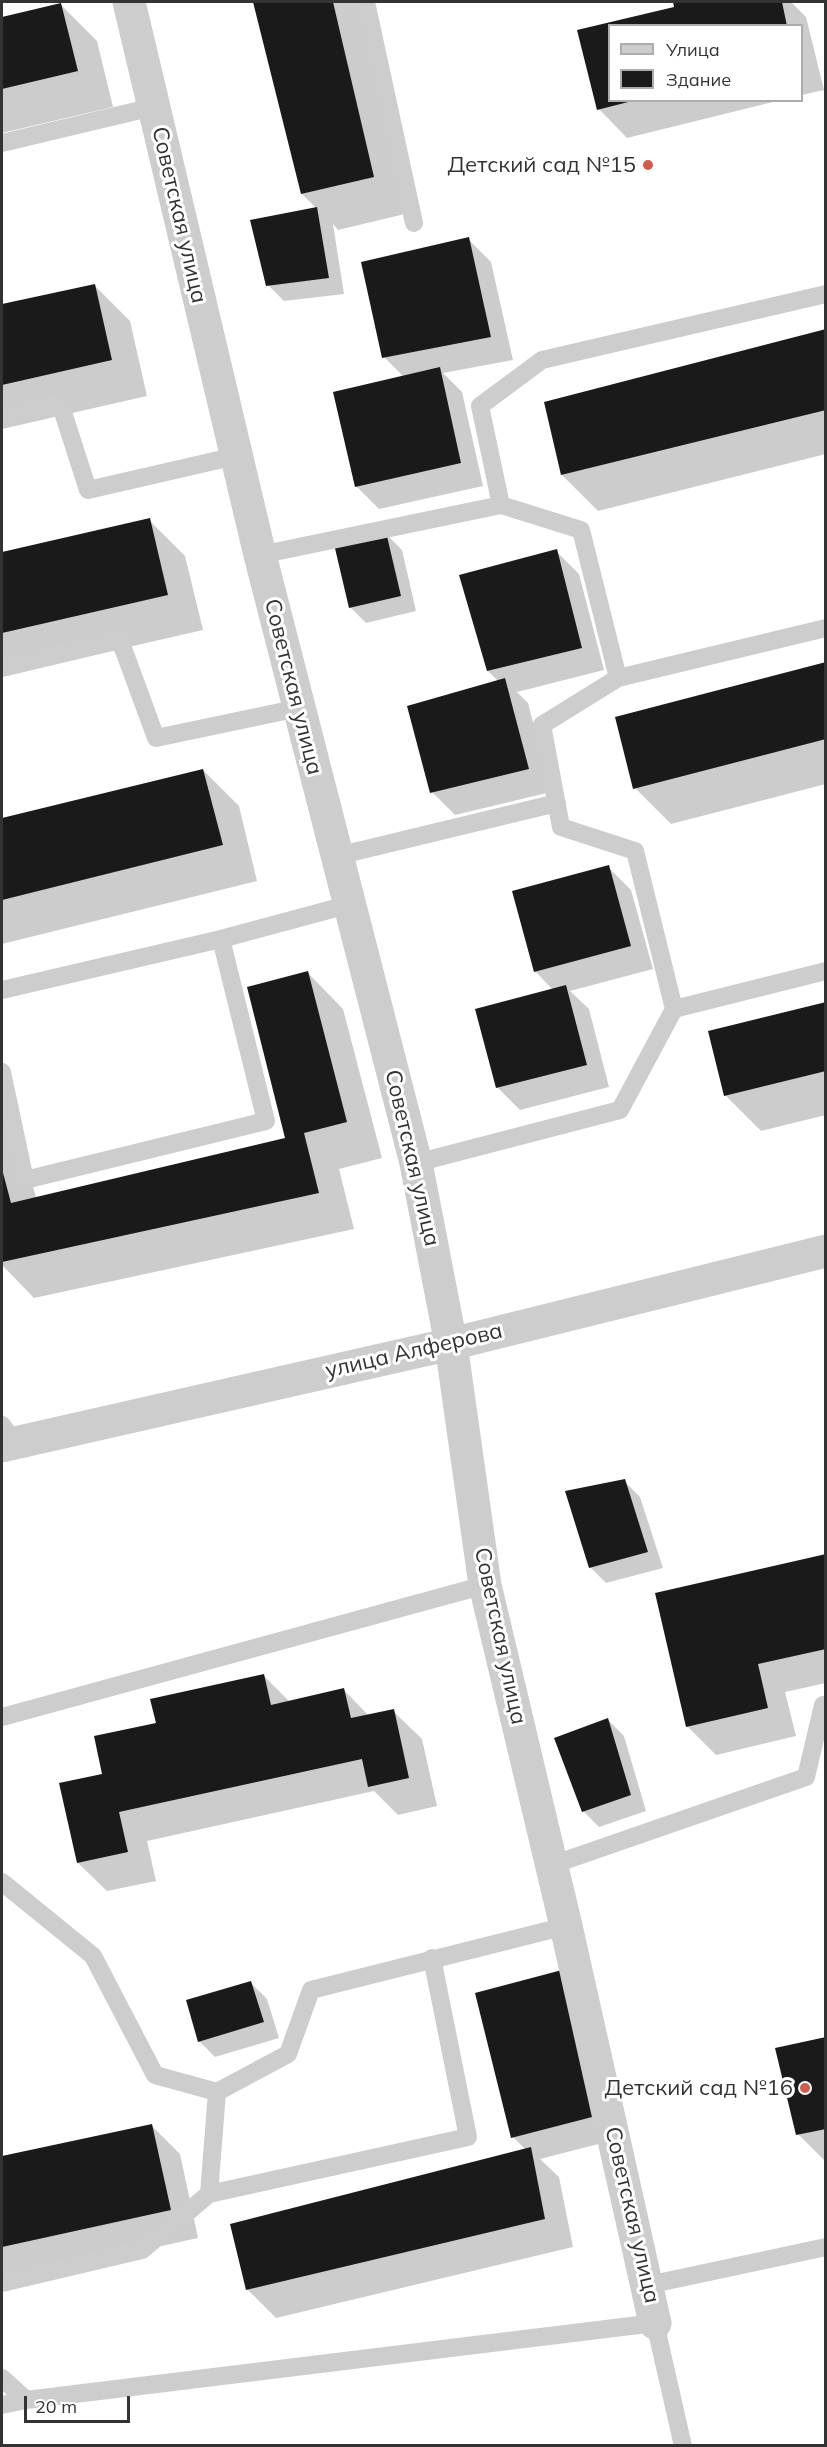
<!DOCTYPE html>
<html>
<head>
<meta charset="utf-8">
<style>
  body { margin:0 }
  #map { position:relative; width:827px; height:2447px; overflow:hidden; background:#fff; font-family:Mulish,sans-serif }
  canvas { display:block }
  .frame { position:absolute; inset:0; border:3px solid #333; pointer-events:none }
  .legend { position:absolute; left:608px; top:24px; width:195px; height:78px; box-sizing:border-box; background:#fff; border:2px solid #adadad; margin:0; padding:8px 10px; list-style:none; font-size:18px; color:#333 }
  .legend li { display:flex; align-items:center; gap:12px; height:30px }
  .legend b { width:30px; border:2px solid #adadad }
  .scale { position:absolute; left:24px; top:2396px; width:106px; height:27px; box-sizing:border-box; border:3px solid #333; border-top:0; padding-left:8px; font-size:18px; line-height:21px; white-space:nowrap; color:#333; -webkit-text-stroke:4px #fff; paint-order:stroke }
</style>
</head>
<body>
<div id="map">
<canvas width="827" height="2447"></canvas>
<div class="frame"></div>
<ul class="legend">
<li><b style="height:8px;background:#cdcdcd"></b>Улица</li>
<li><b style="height:16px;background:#1a1a1a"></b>Здание</li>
</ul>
<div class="scale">20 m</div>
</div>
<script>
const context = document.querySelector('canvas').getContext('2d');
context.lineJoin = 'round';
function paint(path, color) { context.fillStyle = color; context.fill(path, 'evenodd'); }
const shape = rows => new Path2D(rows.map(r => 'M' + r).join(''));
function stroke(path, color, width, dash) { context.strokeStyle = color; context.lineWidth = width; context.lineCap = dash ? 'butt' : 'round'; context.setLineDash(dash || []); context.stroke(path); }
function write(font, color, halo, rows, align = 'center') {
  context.font = font + ' Mulish,sans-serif'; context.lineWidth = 6; context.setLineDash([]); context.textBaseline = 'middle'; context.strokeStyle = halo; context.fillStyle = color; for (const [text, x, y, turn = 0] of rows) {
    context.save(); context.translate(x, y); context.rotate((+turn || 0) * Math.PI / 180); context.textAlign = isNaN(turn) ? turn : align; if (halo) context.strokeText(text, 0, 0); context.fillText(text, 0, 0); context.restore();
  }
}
const shadow = shape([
  [255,2,360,2,409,213,338,230,333,224,344,294,284,301,268,285,251,222,317,209,302,194],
  [674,2,791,2,806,17,824,90,802,95,802,26,610,26,610,100,781,100,627,138,599,109,579,31,676,8],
  [61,5,97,41,113,107,2,133,2,19],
  [468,239,491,262,513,360,443,373,462,392,483,486,379,509,356,486,404,377,384,357],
  [94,285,130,321,147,396,2,429,2,306],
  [826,331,826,454,598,511,562,475],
  [149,520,185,556,203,630,2,676,2,554],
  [386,534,402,550,416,611,366,623,350,607],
  [556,551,579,574,604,670,517,692,528,703,551,792,455,815,432,792,499,682,488,671],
  [826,664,826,784,671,824,635,788],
  [203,770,239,806,257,881,2,944,2,820],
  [608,867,631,890,653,969,570,991,589,1009,609,1087,520,1110,497,1087,553,990,535,971],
  [308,973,343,1009,382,1158,339,1169,354,1229,34,1298,2,1265,2,1081,8,1087,36,1198,287,1139],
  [826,1003,826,1115,761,1131,725,1095],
  [624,1481,640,1497,663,1568,606,1583,590,1567],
  [826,1555,826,1683,785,1692,796,1736,716,1755,687,1726],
  [264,1676,290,1702,344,1690,369,1716,393,1711,422,1739,437,1806,398,1815,374,1791,147,1841,156,1881,107,1891,78,1863,104,1775,157,1724],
  [608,1720,624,1736,646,1811,599,1827,583,1811],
  [251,1983,267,1999,279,2038,215,2057,199,2041],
  [477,1994,618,2139,540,2159,559,2177,573,2247,276,2318,247,2289,526,2150,513,2137],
  [826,2039,826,2162,798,2134],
  [151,2125,180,2154,198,2238,2,2281,2,2158]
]);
const building = shape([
  [253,2,333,2,374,177,301,194],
  [673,2,709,2,709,3,782,2,787,26,610,26,610,100,632,101,597,110,577,30,674,7],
  [61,3,78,71,2,89,2,17],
  [317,207,329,278,266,286,250,220],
  [469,237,491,337,382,358,361,262],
  [95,284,112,360,2,385,2,304],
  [826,329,826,410,561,475,544,402],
  [440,367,461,463,355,487,333,392],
  [150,518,168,595,2,633,2,552],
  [386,532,401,596,349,608,334,544],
  [557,549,582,648,487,671,459,575],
  [826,662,826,739,633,789,615,717],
  [505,678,529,769,430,793,407,706],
  [203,769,223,845,2,900,2,818],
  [609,865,631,946,534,972,512,891],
  [308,971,347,1122,304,1133,319,1193,2,1262,2,1169,11,1203,285,1138,247,987],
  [566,985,587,1065,496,1088,475,1009],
  [826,1002,826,1071,724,1096,708,1031],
  [625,1479,648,1552,589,1568,565,1491],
  [826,1554,826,1649,758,1664,768,1708,686,1727,655,1593],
  [264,1674,271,1705,344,1688,351,1718,394,1709,409,1778,368,1787,362,1759,119,1812,128,1852,77,1863,59,1783,102,1774,94,1736,156,1723,150,1699],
  [608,1718,631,1795,582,1812,554,1738],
  [562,1970,596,2116,511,2138,475,1993],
  [251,1981,264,2022,198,2042,186,2000],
  [826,2037,826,2129,796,2135,775,2048],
  [152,2124,171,2210,2,2247,2,2156],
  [531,2147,545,2219,246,2290,230,2224]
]);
const service = shape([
  [366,2,414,223],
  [2,143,153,107],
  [2,417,60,403,88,490,236,456],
  [260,555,501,505],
  [2,668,120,640,156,738,299,708],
  [618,678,826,628],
  [337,856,557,803],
  [2,990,221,939,351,904],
  [674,1009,826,971],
  [2,1072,25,1180,266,1121,221,939],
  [416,1163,620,1110,674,1009,635,851,561,827,542,725,618,678,581,530,501,505,480,406,542,360,826,294],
  [2,1425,15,1443],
  [2,1717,485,1585],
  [552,1865,806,1777,823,1705,826,1705],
  [2,1882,93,1956,155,2075,217,2092],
  [209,2194,217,2092,288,2054,311,1990,566,1926],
  [2,2283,142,2250,209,2194,468,2137,432,1958],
  [648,2285,826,2247],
  [2,2378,26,2400],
  [2,2405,26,2400,655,2323,683,2446]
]);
const minor = shape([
  [129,2,260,555,416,1163,451,1344,485,1585,566,1926,655,2323],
  [2,1446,451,1344,826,1251]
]);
const markers = [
  [648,165,6,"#d15b4e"],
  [805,2088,6,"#d15b4e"]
];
const poiNames = [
  ["Детский сад №15",636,165],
  ["Детский сад №16",793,2088]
];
const streetNames = [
  ["Советская улица",179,215,77],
  ["Советская улица",293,687,76],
  ["Советская улица",412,1158,77],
  ["улица Алферова",414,1351,-13],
  ["Советская улица",500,1636,78],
  ["Советская улица",632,2215,77]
];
paint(shadow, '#0003');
paint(building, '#1a1a1a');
stroke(service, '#cdcdcd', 18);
stroke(minor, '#cdcdcd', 33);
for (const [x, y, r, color] of markers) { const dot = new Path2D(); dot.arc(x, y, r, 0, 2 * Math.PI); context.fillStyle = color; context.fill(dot); stroke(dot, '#fff', 2); }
write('22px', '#333', '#fff', poiNames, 'right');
write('22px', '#333', '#fff', streetNames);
</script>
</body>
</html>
